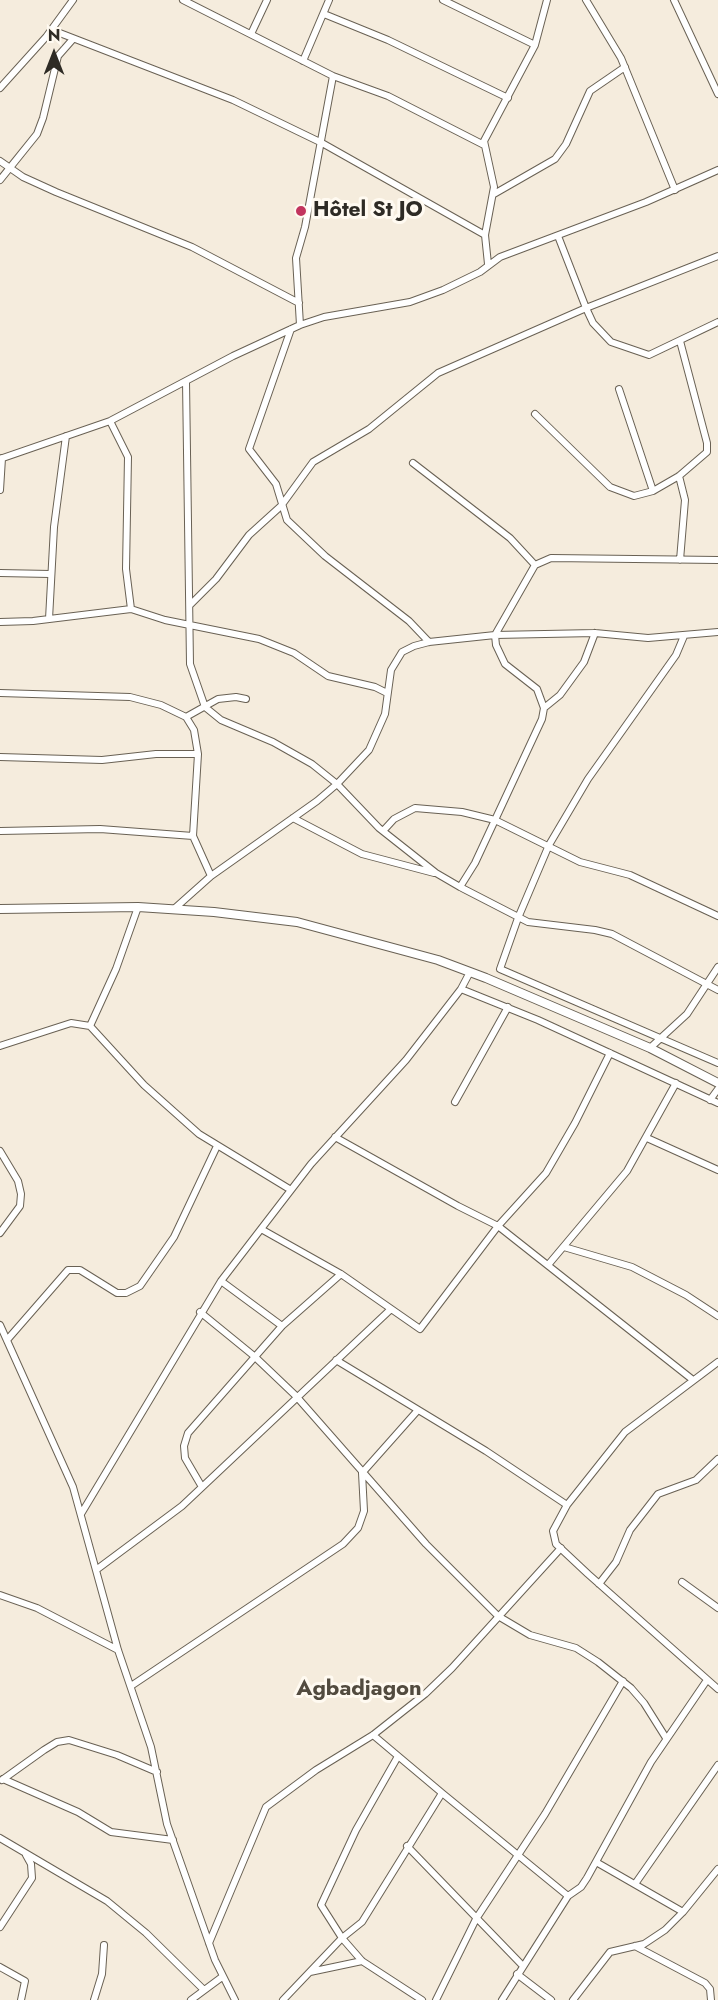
<!DOCTYPE html>
<html>
<head>
<meta charset="utf-8">
<style>
  body { margin:0 }
  #map { position:relative; width:718px; height:2000px; overflow:hidden; background:#f5ecdd; font-family:Jost,sans-serif }
  canvas { display:block }
  .north { position:absolute; left:24px; top:24px; width:60px; height:60px; -webkit-text-stroke:4px #fffaf1; paint-order:stroke; rotate:0deg; font-size:16px; font-weight:700; line-height:24px; text-align:center; color:#2e2b25 }
  .north::after { content:''; display:block; margin:auto; width:21px; height:27px; background:#2e2b25; clip-path:polygon(50% 0,100% 100%,50% 72%,0 100%) }
</style>
</head>
<body>
<div id="map">
<canvas width="718" height="2000"></canvas>
<div class="north">N</div>
</div>
<script>
const context = document.querySelector('canvas').getContext('2d');
context.lineJoin = 'round';
const shape = rows => new Path2D(rows.map(r => 'M' + r).join(''));
function stroke(path, color, width, dash) { context.strokeStyle = color; context.lineWidth = width; context.lineCap = dash ? 'butt' : 'round'; context.setLineDash(dash || []); context.stroke(path); }
function write(font, color, halo, rows, align = 'center') {
  context.font = font + ' Jost,sans-serif'; context.lineWidth = 6; context.setLineDash([]); context.textBaseline = 'middle'; context.strokeStyle = halo; context.fillStyle = color; for (const [text, x, y, turn = 0] of rows) {
    context.save(); context.translate(x, y); context.rotate((+turn || 0) * Math.PI / 180); context.textAlign = isNaN(turn) ? turn : align; if (halo) context.strokeText(text, 0, 0); context.fillText(text, 0, 0); context.restore();
  }
}
const street = shape([
  [183,0,333,76,388,96,484,145],
  [443,0,535,45],
  [586,0,621,58,675,190],
  [674,0,718,94],
  [324,14,388,40,508,98],
  [52,30,233,100,322,143,485,235],
  [251,34,267,0],
  [303,61,329,0],
  [0,88,46,37,73,0],
  [0,161,23,177,56,192,192,247,299,303],
  [0,180,37,134,43,118,58,56,73,39],
  [494,194,555,159,566,144,590,91,625,67],
  [558,236,586,308,593,323,611,342,649,355,718,322],
  [488,264,485,235,494,187,484,141,535,45,547,0],
  [300,325,296,258,305,227,333,76],
  [291,329,249,449,276,484,287,520,325,556,409,621,429,642],
  [186,381,190,664,205,707,221,720,273,742,312,764,337,784,379,828,436,873,460,887,528,922,595,930,612,934,718,990],
  [619,389,653,491],
  [535,414,610,487,634,496,653,491,679,476,707,452,707,443,680,341],
  [110,421,128,457,126,569,131,609],
  [0,459,110,421,233,356,300,325,324,317,410,302,443,290,480,272,500,257,646,202,718,170],
  [413,463,510,538,535,565],
  [679,476,685,500,680,560],
  [0,490,2,458],
  [0,573,50,574],
  [190,605,216,579,249,535,281,506,313,462,369,429,438,373,586,308,718,256],
  [49,619,54,527,66,436],
  [0,622,33,621,131,609,165,620,259,639,294,653,328,676,375,687,387,693],
  [684,636,676,655,588,779,549,845,518,918,500,969,718,1063],
  [0,693,130,697,161,705,186,717,194,730,198,754,193,836,211,876],
  [544,708,560,695,584,662,595,633],
  [186,717,218,699,236,697,246,699],
  [0,757,102,760,156,754,198,754],
  [293,818,362,854,434,873],
  [0,831,100,829,193,836],
  [383,831,394,819,415,808,462,812,495,820,580,862,630,875,718,916],
  [460,887,475,863,542,719,544,708,537,689,505,664,496,645,495,635,535,565,551,558,718,560],
  [174,909,211,876,317,801,337,784,369,750,385,714,391,670,402,652,414,646,429,642,495,635,595,633,648,638,718,632],
  [461,989,470,972],
  [90,1026,116,969,138,907],
  [0,1046,71,1023,90,1026,144,1085,199,1134,291,1190],
  [650,1048,687,1014,718,967],
  [710,1100,718,1089],
  [455,1102,508,1007],
  [335,1137,458,1206,498,1226,693,1380],
  [647,1138,718,1170],
  [0,1151,18,1181,21,1194,20,1206,0,1233],
  [261,1229,341,1274,420,1329,498,1226,546,1173,575,1123,610,1053],
  [564,1247,632,1267,686,1295,718,1316],
  [548,1265,627,1171,676,1083],
  [221,1281,282,1326],
  [200,1312,254,1356,296,1396,426,1544,498,1616,530,1635,576,1648,598,1662,631,1688,644,1703,666,1738],
  [0,1325,73,1487,118,1650,151,1747,167,1824,215,1960,235,2000],
  [7,1340,68,1270,80,1270,117,1293,126,1293,140,1286,174,1237,217,1146],
  [336,1360,486,1451,567,1505],
  [718,1362,625,1432,567,1505,553,1531,556,1544,588,1574,718,1689],
  [202,1487,185,1458,184,1446,188,1433,282,1326,341,1274],
  [81,1514,221,1281,311,1164,406,1060,461,989,538,1020,718,1103],
  [96,1570,182,1506,391,1309],
  [682,1582,718,1608],
  [599,1584,616,1562,630,1530,658,1494,696,1480,718,1459],
  [0,1595,37,1608,118,1650],
  [131,1686,343,1544,358,1528,364,1511,362,1473,418,1410],
  [397,1758,356,1830,321,1905,342,1938,362,1961,422,2000],
  [3,1779,78,1812,111,1832,173,1840],
  [2,1780,44,1750,57,1742,69,1740,117,1755,157,1772],
  [442,1793,568,1896],
  [0,1838,107,1901,146,1933,204,1990],
  [407,1846,522,1965],
  [596,1862,683,1912],
  [635,1884,718,1765],
  [0,1927,32,1878,31,1864,26,1855],
  [209,1943,266,1807,316,1770,373,1735,425,1694,452,1668,561,1548],
  [635,1946,705,1983,710,1989,711,2000],
  [0,1967,25,1981,21,2000],
  [310,1972,362,1961],
  [517,1974,551,2000],
  [94,2000,102,1974,104,1945],
  [191,2000,222,1977],
  [283,2000,342,1938,362,1922,442,1793,373,1735],
  [436,2000,476,1919,545,1814,623,1681],
  [502,2000,568,1896,581,1887,587,1878,651,1762,707,1680],
  [573,2000,610,1952,644,1944,665,1930,683,1912,718,1869]
]);
const secondary = shape([
  [0,909,138,907,214,912,297,922,438,960,486,978,650,1048,718,1083]
]);
const markers = [
  [301,211,6,"#c2345e"]
];
const poiNames = [
  ["Hôtel St JO",313,211]
];
const neighbourhoodNames = [
  ["Agbadjagon",359,1690]
];
stroke(street, '#696154', 8);
stroke(secondary, '#696154', 10);
stroke(street, '#fff', 6);
stroke(secondary, '#fff', 8);
for (const [x, y, r, color] of markers) { const dot = new Path2D(); dot.arc(x, y, r, 0, 2 * Math.PI); context.fillStyle = color; context.fill(dot); stroke(dot, '#fffaf1', 2); }
write('bold 21px', '#2e2b25', '#fffaf1', poiNames, 'left');
write('bold 22px', '#524b3f', '#fffaf1', neighbourhoodNames);
</script>
</body>
</html>
